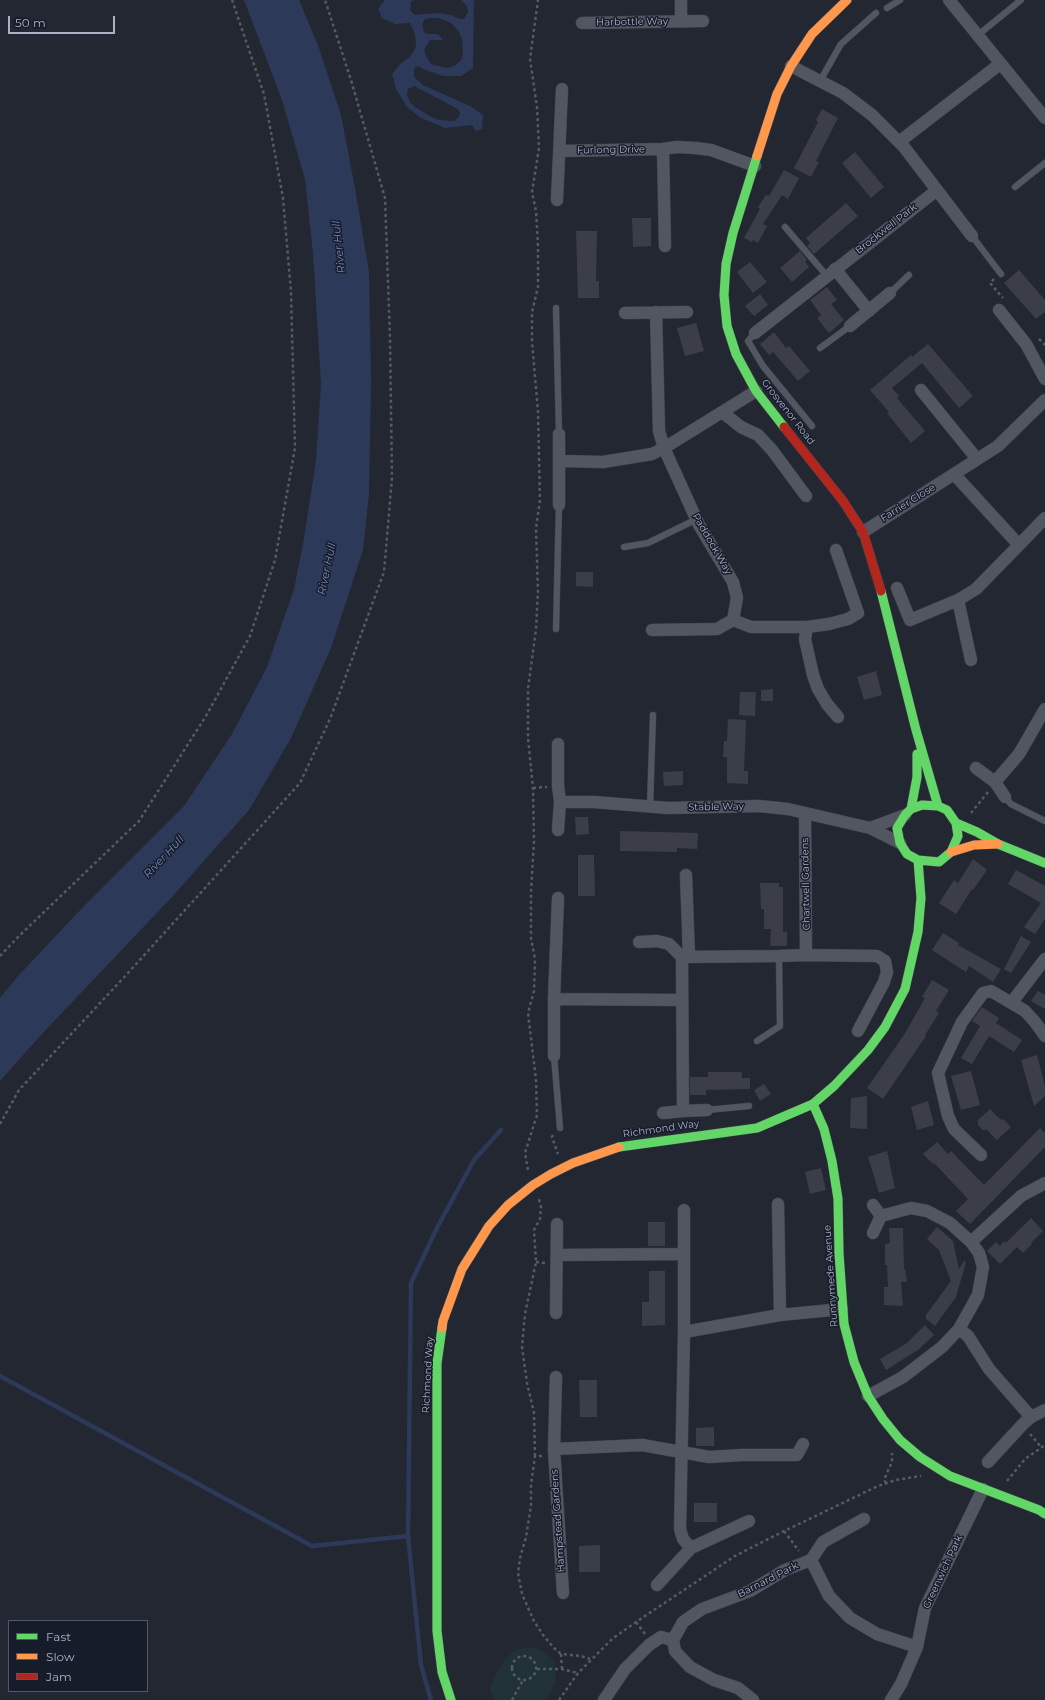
<!DOCTYPE html>
<html>
<head>
<meta charset="utf-8">
<style>
  body { margin:0 }
  #map { position:relative; width:1045px; height:1700px; overflow:hidden; background:#232731; font-family:Montserrat,sans-serif }
  canvas { display:block }
  .legend { position:absolute; left:8px; top:1620px; width:140px; height:72px; box-sizing:border-box; background:#171c2b; border:1px solid #525869; margin:0; padding:5px 7px; list-style:none; font-size:12px; color:#aab1c5 }
  .legend li { display:flex; align-items:center; gap:8px; height:20px }
  .legend b { width:20px; border:1px solid #525869 }
  .scale { position:absolute; left:8px; top:16px; width:107px; height:18px; box-sizing:border-box; border:2px solid #aab1c5; border-top:0; padding-left:5px; font-size:12px; line-height:14px; white-space:nowrap; color:#aab1c5; -webkit-text-stroke:3px #171c2b; paint-order:stroke }
</style>
</head>
<body>
<div id="map">
<canvas width="1045" height="1700"></canvas>
<ul class="legend">
<li><b style="height:5px;background:#63d668"></b>Fast</li>
<li><b style="height:5px;background:#ff974d"></b>Slow</li>
<li><b style="height:5px;background:#b3261e"></b>Jam</li>
</ul>
<div class="scale">50 m</div>
</div>
<script>
const context = document.querySelector('canvas').getContext('2d');
context.lineJoin = 'round';
function paint(path, color) { context.fillStyle = color; context.fill(path, 'evenodd'); }
const shape = rows => new Path2D(rows.map(r => 'M' + r).join(''));
function stroke(path, color, width, dash) { context.strokeStyle = color; context.lineWidth = width; context.lineCap = dash ? 'butt' : 'round'; context.setLineDash(dash || []); context.stroke(path); }
function write(font, color, halo, rows, align = 'center') {
  context.font = font + ' Montserrat,sans-serif'; context.lineWidth = 3; context.setLineDash([]); context.textBaseline = 'middle'; context.strokeStyle = halo; context.fillStyle = color; for (const [text, x, y, turn = 0] of rows) {
    context.save(); context.translate(x, y); context.rotate((+turn || 0) * Math.PI / 180); context.textAlign = isNaN(turn) ? turn : align; if (halo) context.strokeText(text, 0, 0); context.fillText(text, 0, 0); context.restore();
  }
}
const green = shape([
  [532,1647,543,1651,554,1660,556,1680,550,1695,545,1700,494,1700,490,1689,495,1675,504,1661,515,1650]
]);
const water = shape([
  [244,0,299,0,319,48,341,115,355,188,369,272,371,382,369,495,363,550,331,648,291,738,249,810,171,898,42,1034,0,1081,0,998,19,975,83,907,184,806,232,734,267,667,294,589,304,539,316,460,321,384,313,253,305,179,282,100],
  [385,0,414,0,411,2,410,10,415,15,438,13,451,15,459,19,464,19,468,12,467,6,461,0,474,0,473,68,461,76,444,76,425,70,418,66,414,68,414,77,423,85,470,106,483,115,482,129,476,131,472,125,445,128,421,118,407,107,396,89,392,74,400,64,410,57,416,47,415,34,410,23,395,24,382,18,378,9],
  [430,18,439,18,451,23,459,32,462,39,463,50,462,59,456,65,447,68,438,66,431,64,426,56,424,50,430,40,443,40,438,34,429,34,424,32,422,24,425,19],
  [414,86,456,108,460,112,459,117,454,121,439,120,431,117,415,107,410,102,407,95,408,89]
]);
const stream = shape([
  [0,1376,312,1546,408,1536],
  [431,1700,421,1665,408,1536,411,1283,438,1226,474,1160,501,1130]
]);
const building = shape([
  [822,109,838,118,816,161,819,162,811,177,794,168,818,122,816,120],
  [855,152,884,187,871,198,842,163],
  [784,170,799,178,788,199,782,195,763,224,767,226,758,243,753,240,752,242,744,238,760,209,758,207,766,195,769,196],
  [846,203,858,216,814,254,807,246,810,243,806,238],
  [632,218,651,218,651,246,633,247],
  [576,231,597,231,596,281,599,281,599,298,578,298],
  [800,251,807,260,805,262,809,267,792,282,780,268],
  [750,262,767,282,753,293,737,272],
  [1019,270,1045,300,1045,312,1036,319,1004,283],
  [827,287,837,300,831,304,844,320,829,333,817,318,821,315,810,300],
  [760,294,768,305,754,316,745,306],
  [696,323,704,351,685,356,677,328],
  [774,332,786,348,789,346,810,371,798,381,773,352,769,355,760,344],
  [928,344,973,396,959,408,922,363,892,388,899,396,897,398,925,431,911,443,887,413,889,412,870,390,911,355,912,357],
  [576,572,593,572,593,587,576,586],
  [876,671,882,695,864,700,857,677],
  [773,689,773,701,761,701,761,690],
  [740,692,756,692,755,716,739,715],
  [728,719,746,720,744,771,748,771,748,784,727,783,727,757,723,757,724,741,727,741],
  [683,771,683,785,664,786,663,772],
  [575,817,588,817,589,834,576,835],
  [620,831,698,833,697,849,677,848,677,852,620,851],
  [578,855,594,855,595,896,578,896],
  [973,859,987,870,973,890,972,889,956,914,939,903,954,880,958,883],
  [1016,870,1045,886,1045,919,1035,934,1024,927,1041,903,1008,884],
  [760,883,779,883,779,887,783,887,783,932,787,932,787,946,770,946,771,929,764,929,764,909,761,909],
  [943,933,959,943,958,945,1001,969,993,982,969,966,966,972,932,950],
  [1021,936,1031,942,1011,973,1004,969],
  [932,980,949,990,936,1011,939,1013,925,1035,926,1036,883,1099,867,1088,904,1035,925,998,922,997],
  [1038,991,1045,995,1045,1009,1031,1001],
  [982,1007,999,1018,996,1023,1022,1040,1014,1052,989,1036,972,1064,961,1058,980,1026,972,1021],
  [1037,1055,1045,1086,1045,1096,1034,1106,1021,1060],
  [971,1071,980,1105,961,1110,951,1076],
  [708,1072,742,1072,742,1078,750,1078,750,1089,706,1090,706,1095,690,1095,690,1077,708,1077],
  [764,1084,771,1094,760,1101,754,1090],
  [867,1096,867,1129,850,1128,851,1098],
  [928,1101,934,1125,917,1130,911,1107],
  [990,1109,1001,1120,1003,1119,1011,1127,997,1140,986,1129,984,1131,978,1125,978,1120],
  [1040,1128,1045,1133,1045,1147,970,1224,956,1211,968,1199,934,1163,933,1164,923,1154,937,1142,948,1154,951,1151,984,1185],
  [887,1151,895,1188,879,1193,868,1157],
  [821,1168,826,1190,810,1194,805,1172],
  [1031,1218,1043,1231,1031,1243,1032,1244,1023,1253,1017,1247,1000,1264,987,1251,996,1242,1000,1246,1004,1241,1006,1243],
  [648,1222,665,1222,665,1246,648,1246],
  [937,1227,953,1241,959,1269,964,1261,966,1262,956,1297,935,1326,926,1319,926,1315,951,1281,939,1250,927,1239],
  [889,1228,903,1228,904,1269,905,1269,907,1282,901,1282,903,1306,884,1305,884,1287,888,1287,887,1265,885,1265,885,1244,890,1243],
  [649,1271,665,1271,665,1325,642,1326,642,1302,649,1302],
  [925,1325,934,1335,918,1350,886,1370,880,1359,907,1343],
  [579,1380,597,1380,597,1417,580,1417],
  [714,1427,714,1446,696,1446,696,1428],
  [694,1503,717,1503,717,1522,694,1522],
  [600,1545,600,1572,579,1572,579,1546]
]);
const path = shape([
  [994,279,990,283,1003,298],
  [1039,339,1045,345],
  [533,788,547,787],
  [971,813,988,792],
  [0,956,19,936,139,821,206,716,250,636,275,560,295,448,291,292,283,198,264,94,232,0],
  [0,1124,19,1090,128,973,300,783,330,719,384,572,392,478,390,338,385,198,351,80,325,0],
  [553,1135,552,1137,558,1154],
  [528,1170,525,1153,537,1115,536,1080,528,1013,534,991,535,959,531,938,531,892,534,841,533,788,528,738,528,689,536,629,538,592,536,528,540,500,538,412,532,341,532,312,538,287,538,246,536,211,532,192,539,148,537,107,530,59,538,0],
  [536,1262,545,1263],
  [1030,1434,1041,1447],
  [535,1456,534,1413,527,1383,522,1347,525,1314,536,1262,534,1230,540,1219,541,1207,539,1199],
  [542,1456,535,1456,531,1484,531,1506,526,1537,520,1558,518,1573,522,1594,534,1621,543,1635,554,1648,561,1654],
  [1007,1481,1025,1459,1045,1445],
  [886,1483,884,1480,892,1462,892,1453],
  [784,1531,799,1551],
  [636,1622,645,1634],
  '512 1668a12 12 0 1 1 24 0a12 12 0 1 1-24 0Z',
  [537,1669,562,1669,578,1673],
  [562,1669,561,1654,581,1656,590,1659],
  [512,1700,523,1680],
  [559,1700,578,1673,612,1639,636,1622,735,1556,776,1535,878,1486,896,1480,921,1476]
]);
const lane = shape([
  [887,8,900,0],
  [978,35,1021,0],
  [820,81,841,44,876,13],
  [1015,187,1045,163],
  [785,227,827,276],
  [972,236,1001,274],
  [890,293,909,275],
  [556,308,559,434],
  [755,333,748,341,763,366,812,426],
  [820,348,850,326],
  [624,547,648,543,697,519],
  [556,629,559,505],
  [1005,797,1011,804,1045,821],
  [650,807,653,715],
  [757,1041,780,1026,779,956],
  [554,1056,560,1128],
  [707,1110,749,1106]
]);
const street = shape([
  [949,0,1045,118],
  [681,21,681,0],
  [582,23,703,21],
  [791,66,843,93,872,115,904,147,972,236],
  [899,142,1000,64],
  [663,149,665,246],
  [560,151,663,149,677,147,695,148,711,150,755,166],
  [557,200,562,89],
  [835,269,869,311],
  [999,310,1026,344,1045,379],
  [625,313,687,312],
  [850,326,890,293],
  [755,333,937,190],
  [921,390,977,459],
  [722,412,741,427,758,435,772,450,806,496],
  [559,434,559,505],
  [560,461,603,462,652,454,664,448,756,391],
  [863,532,998,446,1045,400],
  [1019,545,1045,518],
  [897,588,910,620,958,600,976,589,1019,545,954,474],
  [958,600,971,660],
  [733,620,751,627,807,627,829,624,848,619,858,613,836,550],
  [807,627,805,639,813,675,818,689,827,704,838,717],
  [652,630,717,629,733,620,737,598,733,582,699,525,664,448,659,431,656,312],
  [558,744,558,786,560,802,558,830],
  [976,768,995,782,1005,797],
  [995,782,1019,754,1045,709],
  [560,802,594,802,668,808,759,806,788,809,870,828,900,843],
  [870,828,905,815],
  [686,875,689,957],
  [558,898,554,999,681,1000],
  [639,942,657,941,669,944,682,957],
  [806,955,877,956,885,961,887,972,884,982,858,1031],
  [554,999,554,1056],
  [1012,1002,1045,959],
  [707,1110,683,1111,682,957,779,956,806,955,805,814],
  [663,1113,683,1111],
  [981,1155,954,1129,948,1116,938,1073,962,1022,983,993,991,991,1025,1011,1035,1022,1045,1036],
  [778,1204,780,1315],
  [873,1205,881,1216,873,1233],
  [684,1210,684,1332],
  [881,1216,911,1208,927,1211,950,1223,971,1242],
  [557,1255,683,1254],
  [556,1313,557,1224],
  [959,1329,968,1336,989,1369,1031,1417],
  [556,1377,554,1449,563,1593],
  [868,1396,903,1377,942,1347,959,1329,978,1295,983,1267,979,1253,971,1242,1021,1196,1045,1183],
  [554,1449,642,1445,709,1457,742,1455,797,1455,803,1444],
  [988,1462,1023,1424,1031,1417,1045,1410],
  [749,1521,691,1548,683,1539,680,1529,684,1332,780,1315,842,1309],
  [811,1560,829,1596,850,1618,877,1634,917,1647],
  [657,1585,691,1548],
  [604,1700,625,1669,649,1645,661,1637,673,1640],
  [753,1700,738,1688,714,1680,690,1667,675,1651,673,1640,683,1622,702,1609,750,1591,785,1570,811,1560,823,1542,864,1519],
  [891,1700,901,1684,917,1647,925,1608,983,1489]
]);
const fast = shape([
  [757,156,733,233,726,264,724,295,727,326,736,354,756,391,784,427],
  [881,591,916,730,938,806],
  [922,805,938,806,947,810,956,823,958,836,951,852,939,862,918,860,907,854,900,843,897,828,905,815,911,809,922,805],
  [911,809,917,777,917,754],
  [956,823,977,832,998,844,1045,863],
  [813,1104,824,1129,832,1161,838,1199,839,1253,844,1324,854,1362,868,1396,883,1419,900,1440,920,1457,950,1476,1039,1510,1045,1514],
  [619,1147,757,1128,813,1104,834,1086,868,1050,885,1027,905,989,918,932,921,898,918,860],
  [442,1328,437,1363,437,1631,442,1672,451,1700]
]);
const slow = shape([
  [757,156,777,94,791,66,812,34,847,0],
  [951,852,974,845,998,844],
  [442,1328,443,1321,462,1269,489,1226,508,1205,533,1185,551,1174,573,1163,619,1147]
]);
const jam = shape([
  [784,427,843,501,863,532,881,591]
]);
const streetNames = [
  ["Harbottle Way",632,22,-1],
  ["Furlong Drive",611,150,-1],
  ["Brockwell Park",886,229,-38],
  ["Grosvenor Road",788,412,52],
  ["Farrier Close",908,503,-32],
  ["Paddock Way",712,544,60],
  ["Stable Way",716,807,-1],
  ["Chartwell Gardens",806,884,-91],
  ["Richmond Way",661,1129,-8],
  ["Runnymede Avenue",831,1276,-94],
  ["Richmond Way",428,1375,-87],
  ["Hampstead Gardens",558,1521,-94],
  ["Greenwich Park",943,1572,-65],
  ["Barnard Park",768,1580,-27]
];
const waterNames = [
  ["River Hull",339,247,-96],
  ["River Hull",327,569,-78],
  ["River Hull",164,857,-47]
];
paint(green, '#203137');
paint(water, '#2c3959');
stroke(stream, '#2c3959', 4.5);
paint(building, '#3b3e48');
stroke(lane, '#3f424a', 7);
stroke(street, '#3f424a', 13);
stroke(fast, '#3f424a', 10);
stroke(slow, '#3f424a', 10);
stroke(jam, '#3f424a', 10);
stroke(path, '#555a64', 2.5, [3, 3]);
stroke(lane, '#525660', 6);
stroke(street, '#525660', 12);
stroke(fast, '#63d668', 9);
stroke(slow, '#ff974d', 9);
stroke(jam, '#b3261e', 9);
write('10px', '#aab1c5', '#171c2b', streetNames);
write('italic 11px', '#788ab4', '#171c2b', waterNames);
</script>
</body>
</html>
